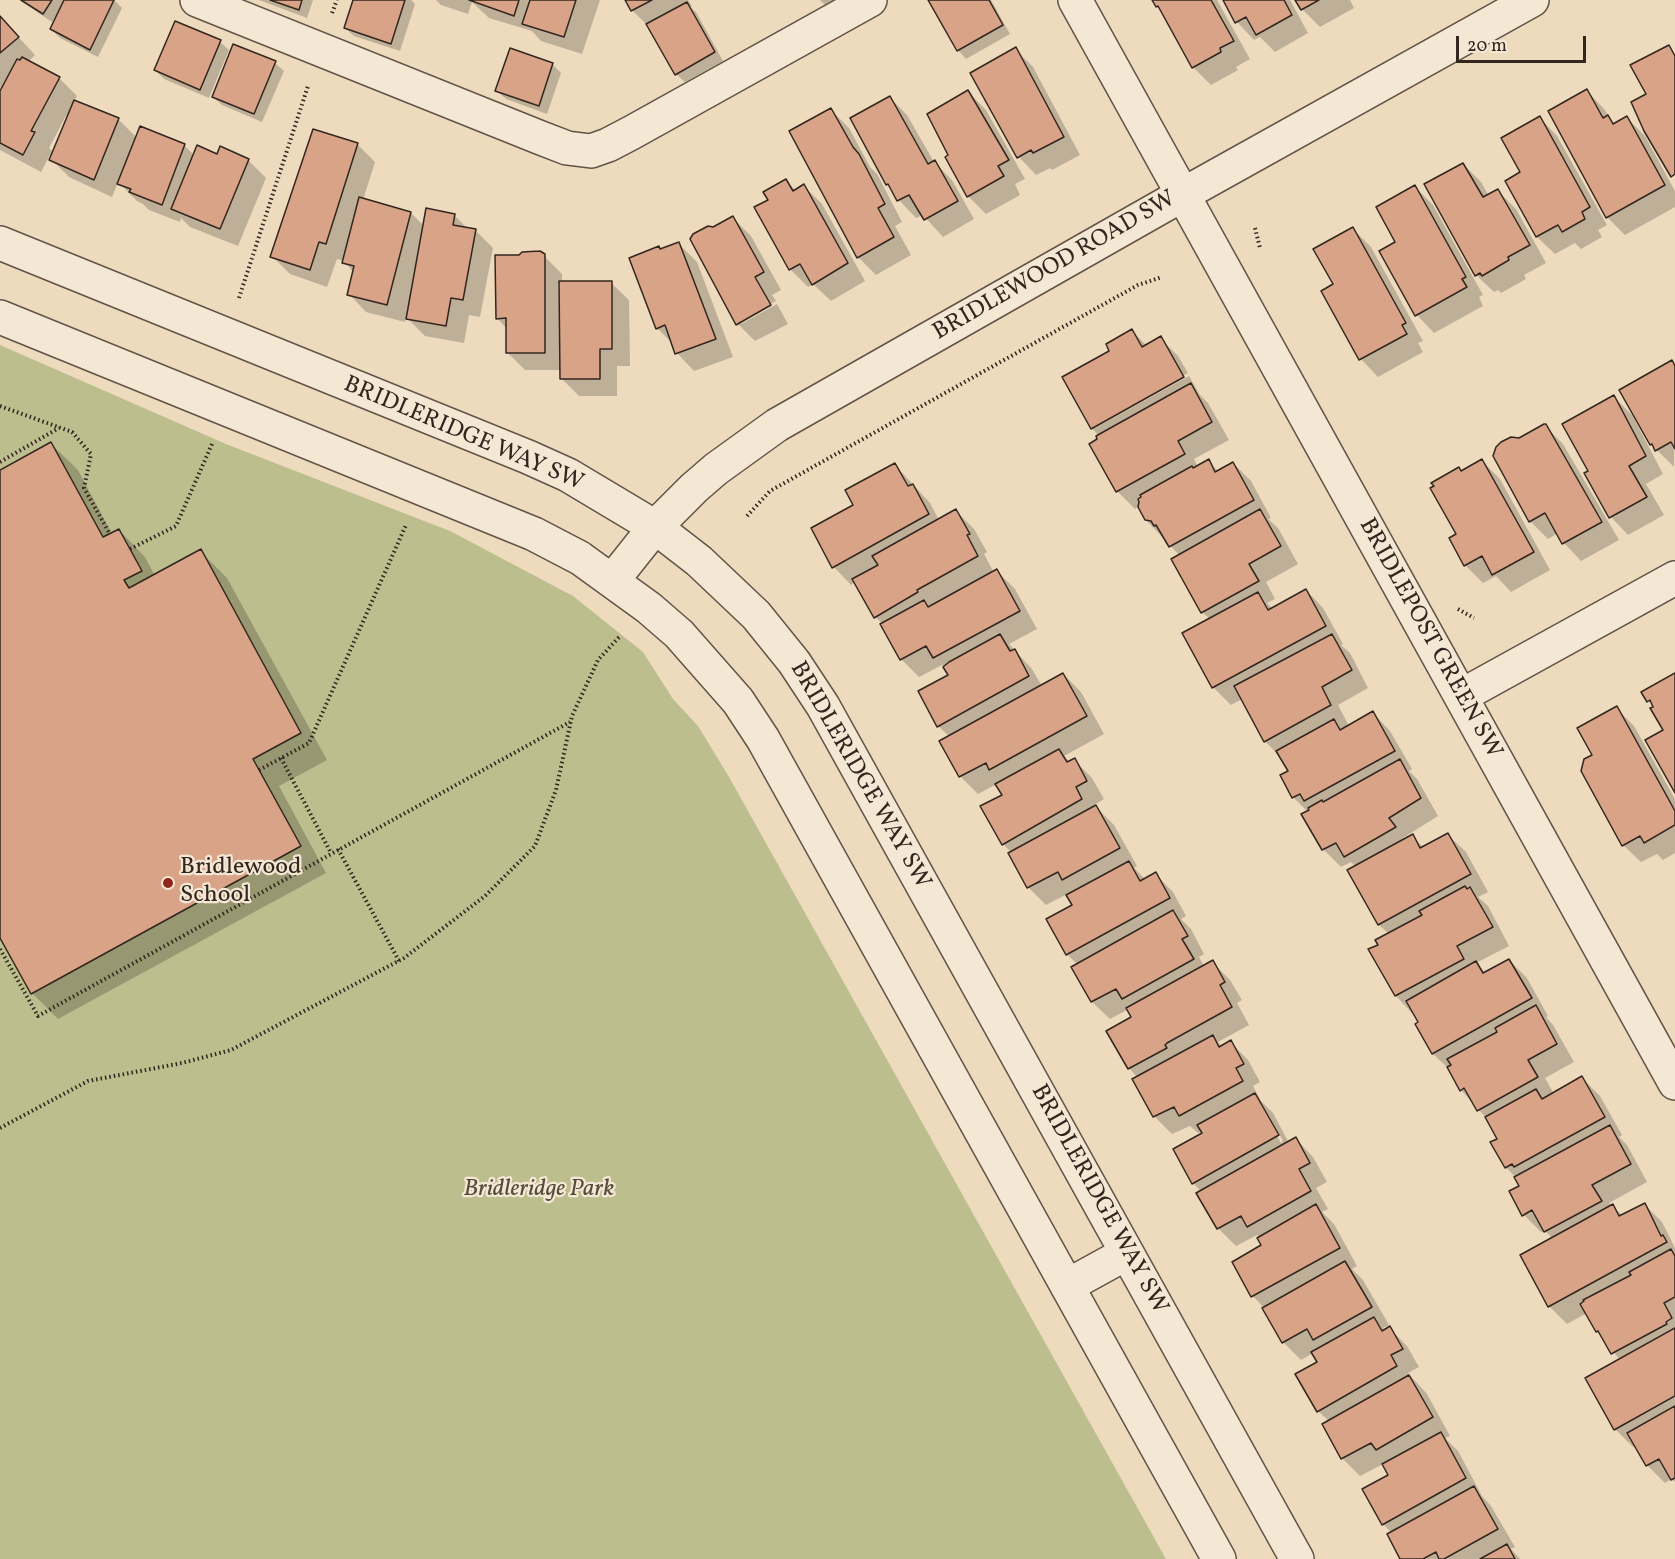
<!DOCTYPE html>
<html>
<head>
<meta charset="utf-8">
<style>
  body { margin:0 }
  #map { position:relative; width:1675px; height:1559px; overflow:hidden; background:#eedbbe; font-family:Vollkorn,serif }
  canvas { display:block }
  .scale { position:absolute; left:1456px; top:36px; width:130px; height:27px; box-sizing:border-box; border:3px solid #33261f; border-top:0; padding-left:8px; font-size:18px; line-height:21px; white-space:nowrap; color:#33261f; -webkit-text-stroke:4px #f4e8d5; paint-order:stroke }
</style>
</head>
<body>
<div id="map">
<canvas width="1675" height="1559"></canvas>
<div class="scale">20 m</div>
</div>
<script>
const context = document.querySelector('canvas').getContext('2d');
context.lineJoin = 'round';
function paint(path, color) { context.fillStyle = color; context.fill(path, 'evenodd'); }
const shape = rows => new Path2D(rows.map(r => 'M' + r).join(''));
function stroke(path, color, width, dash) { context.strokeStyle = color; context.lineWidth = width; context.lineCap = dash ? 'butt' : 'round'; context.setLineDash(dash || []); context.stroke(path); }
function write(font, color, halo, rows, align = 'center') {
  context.font = font + ' Vollkorn,serif'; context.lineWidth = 4.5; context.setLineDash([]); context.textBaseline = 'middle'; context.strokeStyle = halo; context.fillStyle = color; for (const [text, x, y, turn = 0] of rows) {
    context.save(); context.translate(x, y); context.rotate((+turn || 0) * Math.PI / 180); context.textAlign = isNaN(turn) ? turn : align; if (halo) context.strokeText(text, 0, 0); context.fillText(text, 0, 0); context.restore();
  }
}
const green = shape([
  [0,345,226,444,450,531,573,596,643,652,673,699,698,726,729,777,1166,1559,0,1559]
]);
const shadow = shape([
  [19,0,114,0,122,8,98,57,60,38,51,29,58,17,56,16,52,22],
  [259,0,313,0,307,18],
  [354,0,411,0,415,4,400,51,354,36,345,28],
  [436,0,600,0,582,54,541,41,532,31,489,18,472,2,468,14,441,5],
  [627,0,688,0,692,6,690,7,696,12,723,61,685,82,676,74,650,28,632,10],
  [820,0,837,0,826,6],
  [930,0,991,0,1010,34,966,59,958,50],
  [1154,0,1217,0,1250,59,1236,67,1238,70,1211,85,1193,67,1162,10],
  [1224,0,1290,0,1308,33,1275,52,1260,37,1254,40,1237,22],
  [1297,0,1350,0,1354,8,1320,27,1302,9],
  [0,17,35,55,28,62,59,78,77,96,74,101,118,119,137,138,184,145,194,155,218,156,248,160,266,178,238,246,190,227,181,218,180,222,149,210,143,204,137,201,118,182,112,197,69,177,51,159,69,115,67,114,49,148,52,151,41,172,0,150,0,94,6,83,0,88],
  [176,23,220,42,229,50,209,98,164,79,155,70],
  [1015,49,1033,67,1080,155,1052,170,1050,168,1036,175,1019,157,972,73],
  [511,50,553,65,561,73,547,114,506,99,497,91],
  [275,63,284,71,262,122,222,105,213,97],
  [1587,91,1604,109,1615,124,1627,118,1645,136,1675,191,1675,207,1625,235,1607,217],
  [968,92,986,110,1025,179,1015,184,1020,195,986,214,968,196,950,156],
  [889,97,907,115,934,162,952,180,974,219,943,237,923,215,916,218,899,200,852,118],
  [831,110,849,128,870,167,877,174,902,222,895,226,911,255,876,275,858,257],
  [1540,118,1557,136,1607,225,1598,230,1602,237,1581,249,1575,243,1555,254,1537,237,1507,181,1522,173],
  [314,130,358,145,375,162,363,200,411,213,424,226,454,215,468,229,475,230,493,248,480,317,469,315,464,343,425,336,406,317,405,322,366,312,349,294,354,273,344,261,337,259,327,287,290,274,272,256],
  [1463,164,1481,182,1489,196,1498,191,1516,209,1546,263,1524,275,1526,279,1501,293,1498,290,1494,292,1476,275],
  [786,181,796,191,804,186,822,204,865,281,831,301,813,284,808,287,790,269,770,200],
  [1415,187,1433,205,1483,295,1479,297,1483,306,1434,333,1417,315,1397,243],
  [733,218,751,236,781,290,772,295,776,301,741,320,741,324,777,304,788,324,755,341,738,324,713,229],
  [1353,229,1371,247,1423,341,1418,343,1423,352,1378,377,1361,359,1323,292,1335,285],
  [679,244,697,262,733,357,694,371,677,353,673,344,657,328,661,250],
  [544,256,562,274,562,283,611,283,629,300,630,366,617,366,617,396,579,396,561,378,561,370,525,370,507,352,507,329,497,318,520,257],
  [1132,331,1147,346,1160,338,1178,356,1188,373,1095,424,1095,428,1189,376,1200,395,1208,403,1229,440,1194,459,1198,467,1208,461,1218,471,1233,463,1251,481,1271,518,1268,519,1278,528,1298,564,1266,582,1275,599,1267,603,1273,609,1306,590,1323,608,1343,644,1341,645,1350,653,1368,688,1338,705,1349,726,1373,713,1390,731,1412,769,1409,771,1417,779,1438,816,1403,838,1404,841,1412,836,1424,848,1448,835,1466,852,1488,892,1478,897,1488,906,1509,946,1476,963,1486,973,1509,960,1527,978,1548,1016,1546,1017,1553,1025,1574,1062,1545,1078,1554,1094,1582,1078,1600,1096,1622,1135,1619,1137,1627,1145,1647,1182,1609,1203,1623,1216,1644,1204,1662,1222,1675,1248,1675,1482,1672,1479,1665,1483,1647,1465,1636,1446,1633,1447,1616,1430,1587,1378,1620,1360,1597,1331,1587,1313,1567,1324,1549,1306,1522,1256,1553,1239,1545,1231,1541,1232,1524,1215,1521,1187,1515,1177,1506,1167,1499,1139,1489,1121,1461,1090,1450,1070,1433,1054,1417,1025,1421,1023,1396,996,1371,950,1380,945,1389,934,1379,925,1349,871,1356,867,1351,862,1341,867,1323,849,1303,814,1308,812,1293,797,1282,776,1290,772,1282,759,1265,741,1242,699,1231,705,1213,687,1210,619,1202,612,1180,556,1146,520,1139,506,1135,509,1117,491,1099,436,1092,428,1111,352],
  [1671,362,1675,366,1674,467,1651,444],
  [1614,397,1632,415,1663,474,1646,484,1664,515,1628,535,1611,517,1586,474,1590,472],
  [1545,426,1563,444,1619,540,1581,561,1564,543,1558,533,1548,539,1530,521,1519,440],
  [51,444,78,470,112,534,119,530,145,557,155,576,200,551,227,578,327,760,279,786,326,873,58,1019,32,993,0,935,0,471],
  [1482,461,1500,479,1550,570,1511,592,1496,576,1483,583,1465,565,1451,539,1458,535,1462,472],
  [895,465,930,503,939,520,956,511,974,529,987,552,984,554,994,573,997,571,1015,589,1037,629,1009,644,1032,669,1042,686,1063,674,1081,692,1104,734,1064,756,1070,762,1074,760,1092,778,1104,799,1094,805,1114,825,1137,866,1134,868,1146,880,1155,874,1173,892,1186,916,1181,919,1191,929,1204,954,1199,957,1204,966,1212,962,1230,980,1242,1000,1237,1003,1249,1025,1218,1042,1222,1047,1230,1042,1248,1060,1260,1082,1253,1086,1261,1101,1273,1113,1289,1143,1296,1139,1313,1157,1327,1182,1316,1188,1328,1209,1322,1212,1334,1224,1357,1266,1352,1269,1363,1280,1389,1325,1383,1328,1386,1330,1389,1328,1407,1346,1419,1367,1408,1373,1427,1394,1450,1436,1445,1438,1458,1451,1482,1496,1491,1506,1515,1547,1511,1549,1520,1559,1402,1559,1392,1533,1383,1524,1364,1490,1390,1476,1383,1464,1360,1476,1342,1458,1324,1424,1329,1421,1318,1411,1319,1362,1313,1353,1301,1360,1283,1342,1264,1308,1253,1296,1234,1262,1263,1246,1260,1238,1257,1235,1236,1246,1218,1228,1202,1192,1193,1183,1204,1134,1202,1131,1198,1133,1190,1126,1172,1134,1154,1116,1138,1078,1129,1068,1133,1017,1129,1009,1110,1019,1092,1002,1073,968,1078,965,1067,954,1074,905,1067,894,1046,905,1028,887,1012,853,1003,844,1004,795,997,784,978,794,960,776,950,737,938,726,950,675,946,669,942,665,919,677,901,659,883,624,875,617,855,582,851,585,834,567,855,506],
  [1265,1114,1268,1114,1283,1141,1281,1143],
  [1616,708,1634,726,1675,799,1675,853,1663,860,1657,854,1641,862,1623,845,1594,755]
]);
const building = shape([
  [21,0,52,0,43,14,21,0],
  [64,0,114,0,90,50,50,29,64,0],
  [270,0,302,0,299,10,270,0],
  [353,0,405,0,391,44,344,28,353,0],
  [469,0,519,0,514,16,469,0],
  [530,0,576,0,564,37,522,24,530,0],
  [625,0,652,0,631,11,625,0],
  [928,0,989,0,1003,25,957,51,928,0],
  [1152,0,1211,0,1234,41,1220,48,1221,52,1192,68,1158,6,1156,7,1152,0],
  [1223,0,1284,0,1292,15,1256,35,1246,17,1235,23,1223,0],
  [1295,0,1319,0,1301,10,1295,0],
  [687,2,715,52,675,75,646,24,687,2],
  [0,16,19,37,0,53,0,16],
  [175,21,221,40,200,90,154,70,175,21],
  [233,44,276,61,254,114,212,97,233,44],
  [1669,45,1675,56,1675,174,1671,177,1644,131,1631,102,1646,94,1630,65,1669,45],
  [1016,47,1064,137,1033,153,1031,150,1017,158,970,73,1016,47],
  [510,48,553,63,539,106,495,91,510,48],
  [22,57,60,77,31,131,35,132,23,155,0,143,0,91,17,59,20,60,22,57],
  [1587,89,1603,118,1608,115,1613,124,1627,116,1665,185,1606,218,1548,111,1587,89],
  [968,90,1009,160,998,166,1004,176,967,197,945,157,948,155,927,114,968,90],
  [890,96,928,164,935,160,958,201,924,220,909,195,897,201,888,184,886,185,850,118,890,96],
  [74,100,119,118,94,180,49,160,74,100],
  [831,108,853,147,859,154,885,204,878,208,894,237,857,258,789,131,831,108],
  [1540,116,1590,207,1582,212,1585,219,1562,232,1558,225,1536,237,1505,181,1520,172,1501,138,1540,116],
  [140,126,185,144,162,205,129,192,131,189,117,184,140,126],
  [313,129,358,143,326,244,319,242,310,270,270,257,313,129],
  [197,145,217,154,220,146,249,159,220,229,171,209,197,145],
  [1463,163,1483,197,1498,189,1530,245,1508,257,1509,260,1482,276,1480,273,1475,276,1424,184,1463,163],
  [786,179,793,191,804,184,848,263,812,285,800,264,789,270,754,207,768,200,763,192,786,179],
  [1415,185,1466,277,1462,279,1467,287,1415,316,1379,251,1395,242,1376,207,1415,185],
  [359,197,411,212,387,305,347,295,354,266,342,263,359,197],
  [426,208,455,214,453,225,476,229,463,300,451,298,446,326,406,319,426,208],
  [733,216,764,272,755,277,771,305,736,325,690,239,693,234,708,226,713,227,733,216],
  [1353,227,1406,323,1402,325,1407,334,1359,360,1321,291,1333,284,1313,249,1353,227],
  [679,242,716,339,675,354,665,325,656,329,629,258,659,246,660,249,679,242],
  [540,251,545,254,545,353,506,353,506,318,496,319,495,255,519,255,522,252,540,251],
  [559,281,612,281,612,349,600,349,600,379,560,379,559,281],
  [1132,329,1142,347,1161,336,1184,377,1091,429,1062,377,1109,351,1106,344,1132,329],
  [1672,360,1675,366,1675,449,1671,442,1655,451,1652,444,1650,445,1619,390,1672,360],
  [1191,383,1212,422,1178,441,1185,454,1116,492,1089,444,1097,439,1096,436,1191,383],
  [1614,395,1646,456,1629,466,1647,497,1609,518,1584,473,1588,471,1562,424,1614,395],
  [1544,424,1546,424,1602,522,1562,544,1545,513,1529,522,1493,456,1496,447,1501,442,1511,437,1519,438,1544,424],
  [51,442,103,537,119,529,142,571,124,580,129,588,201,549,301,733,253,759,301,846,31,994,0,938,0,470,51,442],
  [1209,459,1215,472,1233,462,1254,500,1169,547,1156,525,1154,526,1151,521,1145,520,1138,507,1139,502,1138,499,1141,497,1140,495,1192,466,1193,468,1209,459],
  [1482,459,1534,552,1492,575,1482,556,1464,566,1449,538,1456,534,1430,488,1434,486,1431,483,1459,467,1461,471,1482,459],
  [895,463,908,486,913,484,929,514,832,568,811,528,853,505,845,490,895,463],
  [956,509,970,534,967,535,978,556,917,590,918,592,874,618,852,579,878,565,872,556,956,509],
  [1260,509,1281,546,1249,564,1259,581,1201,613,1171,559,1260,509],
  [997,569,1020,611,933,658,926,646,900,660,880,624,924,600,928,607,997,569],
  [1306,589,1326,626,1212,688,1182,633,1258,592,1268,610,1306,589],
  [1000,634,1010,651,1015,649,1029,676,937,727,918,691,948,675,943,667,949,662,1000,634],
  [1332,634,1352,670,1322,687,1331,705,1264,742,1234,686,1332,634],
  [1063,673,1087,716,989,770,986,763,959,777,939,741,1063,673],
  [1675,673,1675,793,1645,740,1663,730,1650,708,1653,707,1650,700,1647,702,1641,692,1675,673],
  [1617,706,1675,811,1675,825,1644,843,1640,836,1622,846,1581,771,1584,759,1592,755,1577,728,1617,706],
  [1373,711,1395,751,1304,801,1300,794,1292,798,1280,775,1288,771,1276,751,1334,719,1340,730,1373,711],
  [1059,749,1067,762,1075,758,1087,781,1076,787,1082,799,1002,845,980,806,1002,795,995,784,1059,749],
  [1400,759,1421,798,1389,818,1396,827,1344,857,1336,843,1322,850,1301,814,1309,810,1308,808,1322,800,1323,802,1400,759],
  [1096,805,1120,848,1062,880,1058,872,1027,888,1008,853,1096,805],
  [1448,833,1471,874,1378,925,1347,870,1413,834,1420,848,1448,833],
  [1129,861,1140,881,1156,872,1170,898,1066,955,1046,919,1072,905,1066,895,1129,861],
  [1465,886,1467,889,1470,887,1493,927,1457,946,1464,959,1395,996,1368,949,1378,945,1375,940,1422,915,1419,911,1465,886],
  [1173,910,1188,936,1182,939,1194,959,1122,999,1116,989,1091,1002,1071,967,1173,910],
  [1509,959,1532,998,1432,1054,1415,1024,1418,1022,1406,1001,1476,961,1483,973,1509,959],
  [1213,960,1225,982,1220,985,1232,1007,1167,1043,1165,1045,1167,1048,1128,1069,1106,1031,1131,1017,1126,1008,1213,960],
  [1536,1005,1557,1044,1528,1060,1538,1077,1477,1111,1464,1088,1460,1091,1447,1067,1451,1065,1447,1059,1497,1032,1495,1028,1536,1005],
  [1213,1035,1219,1047,1231,1040,1244,1064,1236,1068,1243,1081,1179,1116,1174,1107,1153,1117,1132,1079,1213,1035],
  [1582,1076,1605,1117,1514,1167,1512,1164,1505,1168,1490,1142,1497,1139,1485,1117,1536,1089,1542,1099,1582,1076],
  [1255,1093,1279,1135,1192,1184,1173,1149,1202,1133,1197,1125,1255,1093],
  [1610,1125,1631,1164,1592,1185,1602,1201,1544,1232,1532,1210,1522,1216,1509,1191,1519,1186,1514,1177,1610,1125],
  [1296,1137,1310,1163,1299,1169,1311,1191,1247,1227,1241,1216,1217,1229,1196,1193,1296,1137],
  [1645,1203,1661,1236,1663,1235,1667,1242,1548,1307,1520,1255,1613,1204,1619,1216,1645,1203],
  [1316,1204,1340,1248,1251,1297,1232,1262,1261,1245,1257,1238,1316,1204],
  [1671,1249,1675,1256,1675,1297,1664,1303,1672,1318,1666,1322,1667,1324,1611,1354,1598,1331,1596,1332,1580,1304,1584,1301,1583,1300,1631,1275,1629,1272,1671,1249],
  [1345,1261,1372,1307,1313,1340,1307,1329,1282,1343,1262,1308,1345,1261],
  [1374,1317,1382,1331,1390,1326,1403,1349,1391,1355,1397,1366,1317,1412,1295,1374,1317,1362,1311,1352,1374,1317],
  [1675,1328,1675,1396,1614,1430,1585,1378,1675,1328],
  [1409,1375,1433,1417,1376,1450,1371,1443,1341,1459,1322,1424,1409,1375],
  [1675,1406,1675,1478,1671,1480,1659,1459,1646,1466,1627,1433,1675,1406],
  [1441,1432,1466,1478,1382,1525,1362,1489,1388,1475,1382,1464,1441,1432],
  [1474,1486,1498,1529,1444,1559,1439,1559,1436,1552,1423,1559,1400,1559,1387,1534,1474,1486],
  [1507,1544,1515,1559,1480,1559,1507,1544]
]);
const path = shape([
  [332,13,337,0],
  [1255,228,1260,248],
  [239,298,308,86],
  [0,406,72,432,91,454,84,488,110,534],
  [0,462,59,428],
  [747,516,770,491,1138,285,1162,277],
  [130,549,176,526,212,444],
  [1458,609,1474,618],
  [281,758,331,853],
  [259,770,309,743,406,525],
  [338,849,399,961],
  [0,949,38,1016,570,722],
  [0,1128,88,1081,182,1063,231,1050,404,958,485,896,535,846,556,790,572,716,598,660,620,636]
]);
const minor = shape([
  [197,0,541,138,567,148,591,151,608,145,631,133,870,0],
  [1075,0,1675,1083],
  [0,243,528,457,568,475,655,527,699,561,756,615,794,662,823,706,1297,1559],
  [0,317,534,534,580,558,649,608,679,634,738,701,763,739,1219,1559],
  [612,581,655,527,694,488,716,469,777,425,1182,195,1532,0],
  [1461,696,1675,578],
  [1067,1286,1127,1253]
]);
const markers = [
  [168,883,6,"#8f2418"]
];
const streetNames = [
  ["BRIDLEWOOD ROAD SW",1055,267,-30],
  ["BRIDLERIDGE WAY SW",463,435,23],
  ["BRIDLEPOST GREEN SW",1429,639,61],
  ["BRIDLERIDGE WAY SW",859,776,60],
  ["BRIDLERIDGE WAY SW",1098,1200,61]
];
const poiNames = [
  ["Bridlewood",180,869],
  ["School",180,897]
];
const parkNames = [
  ["Bridleridge Park",539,1191]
];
paint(green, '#bdbe8e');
paint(shadow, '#0003');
paint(building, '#d8a386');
stroke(building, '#33261f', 1.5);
stroke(minor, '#625347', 36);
stroke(path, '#33261f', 4, [1.5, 3]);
stroke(minor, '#f4e8d5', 33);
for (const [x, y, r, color] of markers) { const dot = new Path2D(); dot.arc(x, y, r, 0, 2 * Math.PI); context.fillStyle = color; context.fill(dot); stroke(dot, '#f4e8d5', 2); }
write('24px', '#33261f', '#f4e8d5', streetNames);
write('24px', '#33261f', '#f4e8d5', poiNames, 'left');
write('italic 24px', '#564c3b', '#f4e8d5', parkNames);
</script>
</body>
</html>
